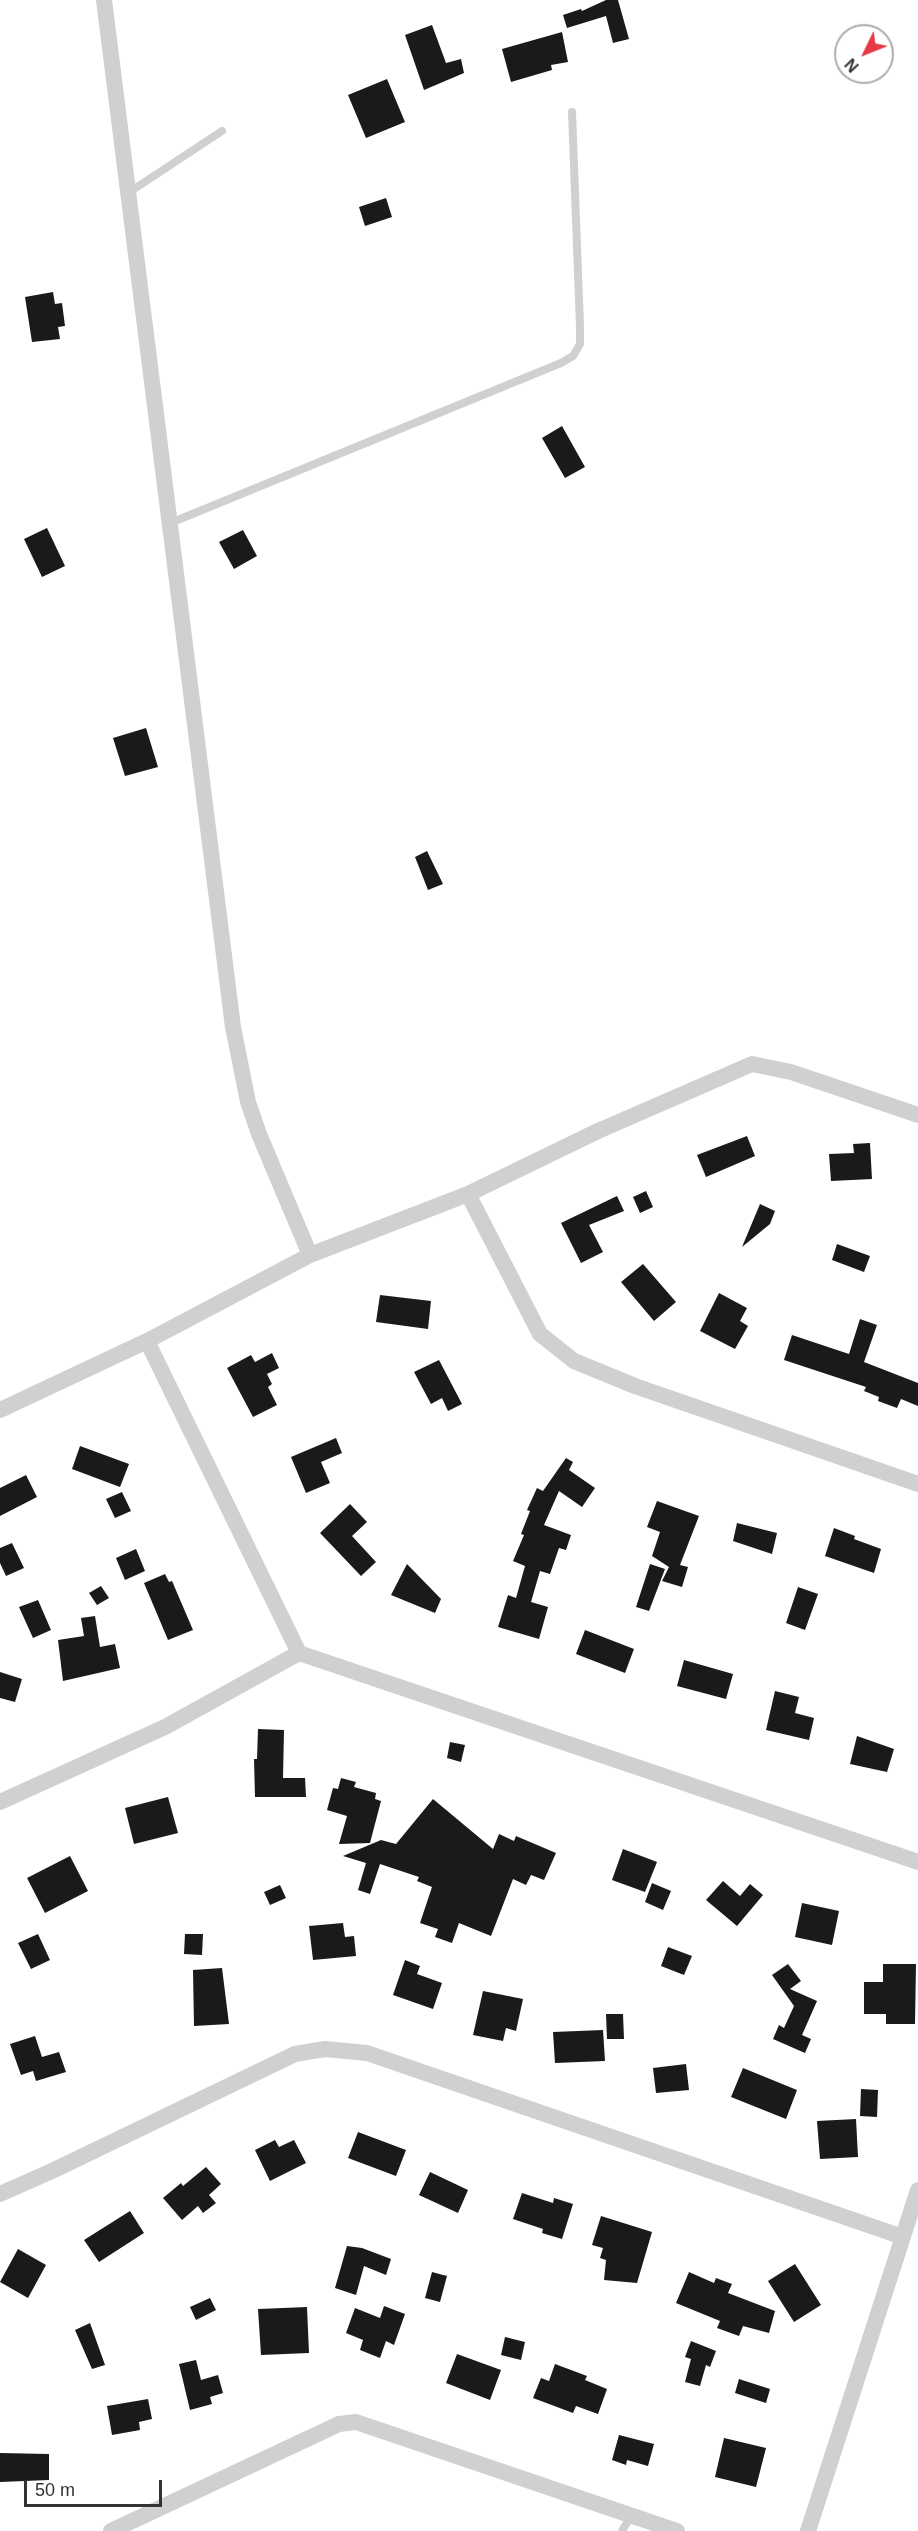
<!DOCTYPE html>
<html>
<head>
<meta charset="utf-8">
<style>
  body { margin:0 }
  #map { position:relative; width:918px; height:2531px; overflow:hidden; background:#fff; font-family:Arial,sans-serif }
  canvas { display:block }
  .north { position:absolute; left:834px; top:24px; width:60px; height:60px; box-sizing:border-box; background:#fff; border:2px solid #adadad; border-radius:50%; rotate:227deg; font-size:16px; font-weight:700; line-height:24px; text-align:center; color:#333 }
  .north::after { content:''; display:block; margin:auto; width:21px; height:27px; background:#e63946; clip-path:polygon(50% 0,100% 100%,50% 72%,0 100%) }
  .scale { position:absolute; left:24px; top:2480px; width:138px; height:27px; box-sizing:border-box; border:3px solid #333; border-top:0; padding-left:8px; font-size:18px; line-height:21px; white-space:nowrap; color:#333; -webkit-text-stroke:4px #fff; paint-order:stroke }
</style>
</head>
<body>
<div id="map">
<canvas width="918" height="2531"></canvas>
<div class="north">N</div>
<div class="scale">50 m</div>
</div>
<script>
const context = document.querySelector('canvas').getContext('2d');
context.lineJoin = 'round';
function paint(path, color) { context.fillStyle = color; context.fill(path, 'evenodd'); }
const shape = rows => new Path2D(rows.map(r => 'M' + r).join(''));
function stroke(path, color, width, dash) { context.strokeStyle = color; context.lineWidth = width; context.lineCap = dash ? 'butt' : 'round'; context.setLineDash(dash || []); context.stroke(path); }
const building = shape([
  [606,0,618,0,629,39,613,43,606,16,567,28,563,15,581,9,582,11],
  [432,25,446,63,461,59,464,73,424,90,405,35],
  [562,32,568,62,551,65,552,70,511,82,502,49],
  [387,79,405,122,366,138,348,95],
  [386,198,392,217,365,226,359,207],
  [53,292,55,304,62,303,65,326,58,327,60,339,32,342,25,297],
  [562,426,585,467,565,478,542,438],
  [47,528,65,566,42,577,24,539],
  [243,530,257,556,234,569,219,542],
  [146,728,158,767,125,776,113,738],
  [427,851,443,884,428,890,415,857],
  [747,1136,755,1156,706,1177,697,1155],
  [870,1143,872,1179,831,1181,829,1154,854,1153,853,1144],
  [646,1191,653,1207,640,1213,633,1197],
  [617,1196,624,1211,589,1225,603,1252,581,1263,561,1223],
  [760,1204,775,1211,770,1224,742,1247],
  [837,1244,870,1256,864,1272,832,1260],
  [643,1264,676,1302,654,1321,621,1282],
  [719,1293,747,1308,740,1321,748,1326,735,1349,700,1331],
  [380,1295,431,1301,428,1329,376,1322],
  [860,1319,877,1325,864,1362,918,1383,918,1406,901,1399,897,1408,878,1401,879,1397,864,1391,866,1387,784,1360,792,1335,849,1354],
  [272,1353,279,1368,267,1374,272,1384,268,1387,277,1405,253,1417,227,1368,251,1355,255,1362],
  [439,1360,462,1404,448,1411,442,1398,431,1404,414,1372],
  [336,1438,342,1453,321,1462,330,1483,306,1493,291,1457],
  [80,1446,129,1464,120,1487,72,1469],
  [566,1458,573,1462,569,1470,595,1488,582,1507,559,1491,544,1525,571,1535,566,1550,559,1548,550,1574,540,1571,531,1602,548,1607,539,1639,498,1627,508,1595,516,1598,525,1566,513,1561,524,1535,521,1534,530,1511,527,1510,537,1488,543,1491],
  [26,1475,37,1497,0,1516,0,1488],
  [122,1492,131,1511,115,1518,106,1499],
  [657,1501,699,1516,680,1565,688,1567,682,1587,662,1581,669,1567,652,1556,660,1532,647,1527],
  [350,1504,367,1522,352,1536,376,1562,361,1576,320,1533],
  [737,1523,777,1533,772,1554,733,1541],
  [834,1528,855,1536,854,1539,881,1549,874,1573,825,1556],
  [12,1543,24,1568,6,1576,0,1563,0,1548],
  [136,1549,145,1571,125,1580,116,1558],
  [407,1564,441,1599,435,1613,391,1595],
  [650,1564,665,1569,649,1611,636,1607],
  [165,1574,169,1582,172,1581,193,1630,168,1640,144,1583],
  [101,1586,109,1598,97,1605,89,1593],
  [798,1587,818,1594,805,1630,786,1623],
  [38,1600,51,1630,33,1638,19,1607],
  [95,1616,100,1647,115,1644,120,1668,63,1681,58,1640,84,1636,81,1618],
  [585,1630,634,1649,625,1673,576,1654],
  [684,1660,733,1674,726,1699,677,1686],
  [0,1672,22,1679,15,1702,0,1698],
  [775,1691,799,1697,795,1713,814,1718,809,1740,766,1730],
  [258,1729,284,1730,283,1778,305,1778,306,1797,255,1797,254,1759,257,1759],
  [857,1736,894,1749,887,1772,850,1764],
  [450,1742,465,1745,461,1762,447,1758],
  [341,1778,356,1782,354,1787,376,1793,375,1799,381,1801,370,1843,339,1844,347,1816,327,1810,333,1788,338,1789],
  [168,1797,178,1833,134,1844,125,1808],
  [433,1799,493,1849,499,1834,514,1841,516,1836,556,1853,544,1880,531,1875,526,1885,513,1879,491,1936,459,1923,452,1943,435,1937,438,1929,420,1923,432,1887,417,1881,419,1877,380,1864,370,1894,358,1890,366,1863,343,1856,381,1840,396,1844],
  [623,1849,657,1862,645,1892,612,1880],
  [70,1856,88,1891,45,1913,27,1878],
  [723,1881,740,1896,750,1884,763,1895,737,1926,706,1900],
  [652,1883,671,1891,663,1910,645,1902],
  [280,1885,286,1898,270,1905,264,1892],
  [802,1903,839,1911,832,1945,795,1937],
  [343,1923,345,1937,354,1936,356,1956,313,1960,309,1926],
  [38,1934,50,1960,31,1969,18,1943],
  [185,1934,203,1934,202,1955,184,1954],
  [668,1947,692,1956,684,1975,661,1966],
  [405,1960,420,1966,417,1974,442,1983,433,2009,393,1995],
  [788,1964,801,1981,790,1989,817,2001,802,2035,811,2039,805,2053,773,2039,779,2025,784,2028,794,2006,772,1975],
  [883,1964,916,1964,915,2024,886,2024,886,2014,864,2014,864,1982,883,1982],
  [222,1968,229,2024,194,2026,193,1970],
  [483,1991,523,1999,516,2031,506,2028,503,2041,473,2035],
  [606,2014,623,2014,624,2039,607,2039],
  [603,2030,605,2061,555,2063,553,2032],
  [35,2036,42,2057,59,2052,66,2072,36,2081,33,2071,21,2075,10,2044],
  [686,2064,689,2090,656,2093,653,2068],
  [743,2068,797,2090,786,2119,731,2097],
  [861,2089,878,2090,877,2117,860,2116],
  [856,2119,858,2157,820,2159,817,2121],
  [358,2132,406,2150,396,2176,348,2158],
  [275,2140,279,2147,294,2140,306,2163,270,2181,255,2150],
  [206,2167,221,2184,209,2195,216,2203,203,2213,198,2206,182,2220,163,2198,181,2183,183,2186],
  [430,2172,468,2190,458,2213,419,2195],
  [522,2193,553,2203,554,2198,573,2204,562,2239,542,2233,543,2229,513,2219],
  [130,2211,144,2233,99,2262,84,2240],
  [601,2216,652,2232,637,2283,604,2280,606,2260,600,2258,603,2248,592,2245],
  [347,2246,362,2248,391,2259,386,2275,364,2266,356,2295,335,2288],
  [18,2249,46,2265,28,2298,0,2282],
  [795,2264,821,2305,794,2322,768,2281],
  [432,2272,447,2276,440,2302,425,2298],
  [689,2272,714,2283,716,2278,732,2284,728,2293,775,2311,769,2333,743,2326,739,2336,717,2328,720,2321,676,2303],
  [210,2298,216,2310,196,2320,190,2307],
  [384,2306,405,2314,394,2345,386,2341,380,2358,360,2350,363,2340,346,2333,355,2308,380,2318],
  [307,2307,309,2353,261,2355,258,2309],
  [90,2323,105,2365,92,2369,75,2330],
  [505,2337,525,2342,521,2360,501,2355],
  [691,2341,716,2351,710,2367,706,2365,700,2386,685,2382,691,2359,685,2357],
  [457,2354,501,2370,490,2400,446,2383],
  [196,2360,201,2380,218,2375,223,2393,210,2397,212,2404,190,2410,179,2364],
  [555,2364,587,2376,585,2380,607,2389,598,2414,576,2406,573,2413,533,2398,541,2378,549,2381],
  [739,2379,770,2389,766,2403,735,2393],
  [148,2399,152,2419,139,2422,140,2430,112,2435,107,2406],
  [619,2435,654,2444,648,2466,627,2460,626,2465,612,2460],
  [724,2438,766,2448,756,2487,715,2477],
  [0,2453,49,2454,49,2480,0,2482]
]);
const lane = shape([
  [128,193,222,131],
  [168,524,561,363,573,356,580,344,580,327,572,112],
  [622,2531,631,2516]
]);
const street = shape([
  [104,0,233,1027,248,1102,259,1134,310,1255],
  [468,1194,540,1334,574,1361,635,1386,918,1484],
  [147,1341,299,1653],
  [0,1410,147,1341,310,1255,468,1194,598,1131,752,1064,791,1072,918,1115],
  [0,1802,165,1727,299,1653,918,1862],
  [0,2194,52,2171,295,2054,325,2049,367,2053,903,2237],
  [111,2531,339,2424,356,2422,677,2531],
  [808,2531,918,2190]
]);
paint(building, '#1a1a1a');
stroke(lane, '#d0d0d0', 8);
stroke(street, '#d0d0d0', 16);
</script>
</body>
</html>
